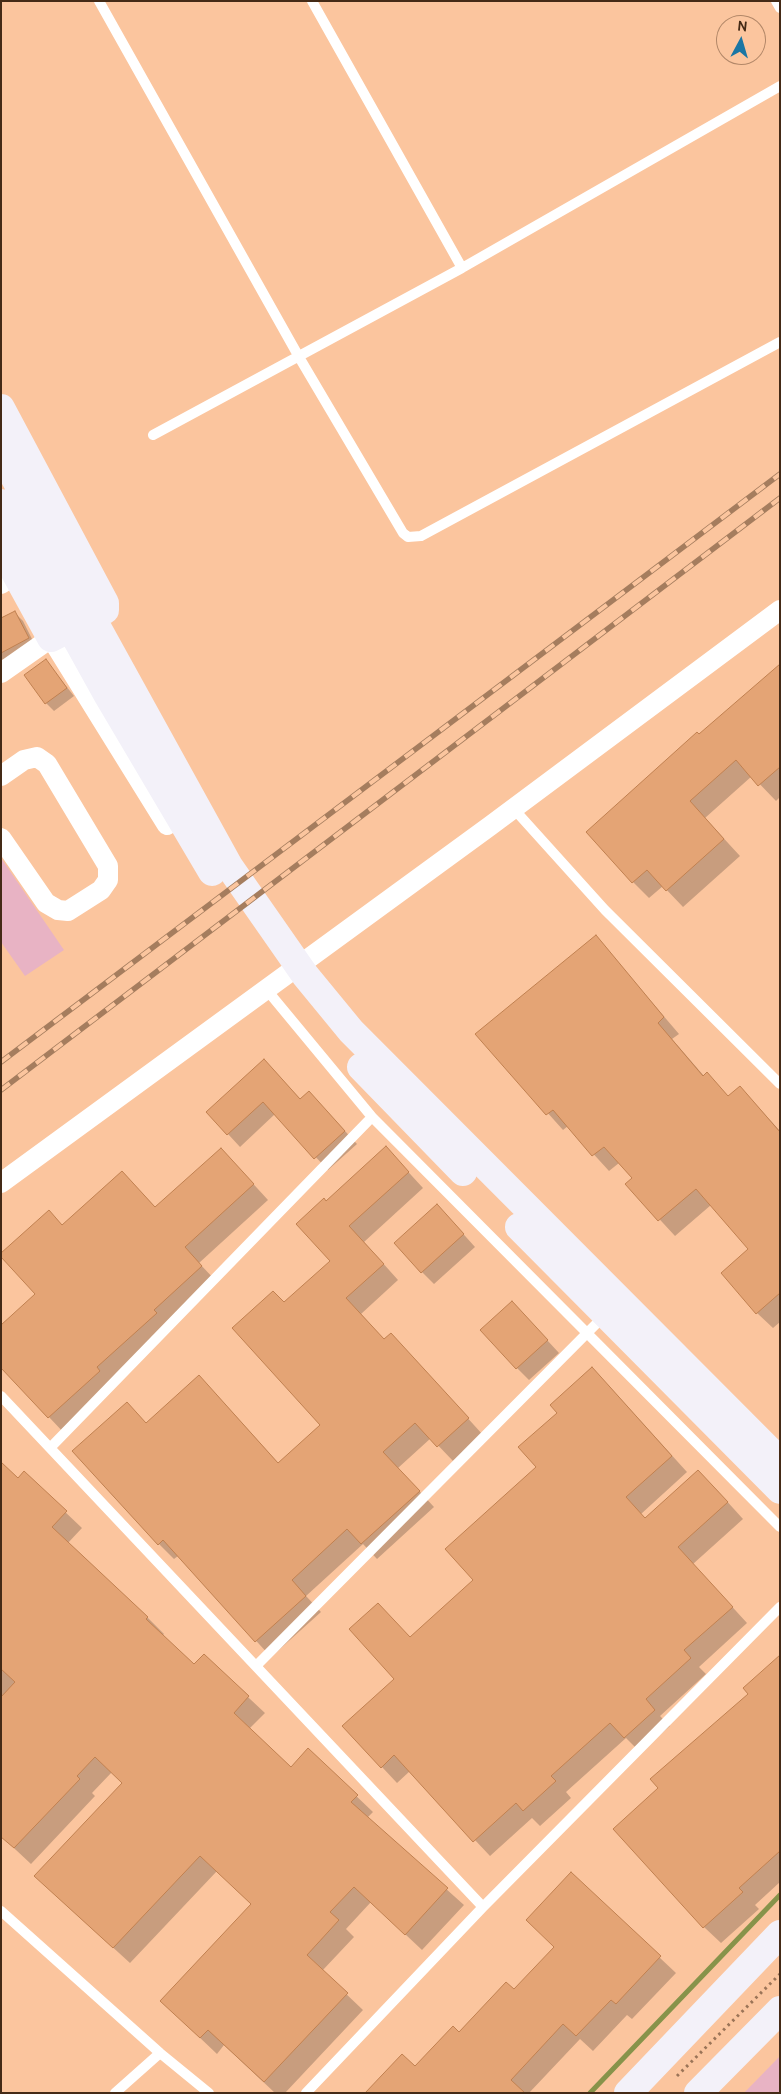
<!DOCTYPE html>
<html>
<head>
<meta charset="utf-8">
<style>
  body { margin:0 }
  #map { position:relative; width:781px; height:2094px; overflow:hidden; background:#fbc59e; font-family:Cabin,sans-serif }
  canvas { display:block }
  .frame { position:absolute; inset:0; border:2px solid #442a16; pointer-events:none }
  .north { position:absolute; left:716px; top:15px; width:50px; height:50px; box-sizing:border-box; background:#fbc59e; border:1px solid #b28768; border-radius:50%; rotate:6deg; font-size:14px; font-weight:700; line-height:20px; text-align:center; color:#442a16 }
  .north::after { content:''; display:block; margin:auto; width:18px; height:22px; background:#1a76a4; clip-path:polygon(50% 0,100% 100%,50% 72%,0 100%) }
</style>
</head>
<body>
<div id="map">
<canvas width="781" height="2094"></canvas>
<div class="frame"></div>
<div class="north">N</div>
</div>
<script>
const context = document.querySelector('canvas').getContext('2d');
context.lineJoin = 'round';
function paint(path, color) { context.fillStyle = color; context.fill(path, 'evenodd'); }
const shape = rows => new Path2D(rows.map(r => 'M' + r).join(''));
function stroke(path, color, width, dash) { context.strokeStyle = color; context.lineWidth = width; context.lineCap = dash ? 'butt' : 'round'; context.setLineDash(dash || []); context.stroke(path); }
const green = shape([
  [1,858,64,950,25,976,1,942],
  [780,2056,780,2093,744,2093]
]);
const shadow = shape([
  [15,613,23,621,36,647,6,663,1,658,1,620],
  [46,661,74,696,54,711,46,703],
  [780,666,780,797,776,801,752,776,705,818,740,856,683,907,663,886,649,898,633,882,700,736],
  [596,937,679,1034,672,1039,704,1076,707,1074,729,1097,740,1087,780,1131,780,1322,773,1328,757,1313,750,1249,711,1205,675,1236,627,1184,633,1179,619,1163,609,1171,568,1126,563,1130,477,1034],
  [276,1073,301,1100,321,1105,357,1144,328,1170,275,1114,240,1147,228,1134],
  [401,1164,423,1188,364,1242,398,1280,361,1314,384,1340,406,1350,483,1435,453,1461,431,1438,398,1468,434,1507,377,1559,363,1544,306,1596,321,1612,271,1657,178,1556,174,1559,159,1544,146,1424,214,1392,279,1464,322,1425,285,1304,332,1261,326,1202],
  [236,1165,268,1200,199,1263,217,1282,64,1433,1,1366,37,1294,49,1212,63,1226,122,1172,156,1208],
  [449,1218,475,1247,434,1284,422,1272],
  [524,1315,559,1353,529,1380,517,1368],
  [608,1385,687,1472,641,1514,646,1519,714,1487,743,1519,693,1564,747,1623,699,1667,706,1674,660,1716,670,1726,640,1752,626,1738,566,1792,571,1798,540,1826,532,1818,490,1856,410,1771,397,1783,382,1767,396,1679,410,1638,475,1580,538,1467],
  [1,1464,18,1480,24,1473,82,1528,67,1544,148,1618,164,1634,162,1636,194,1666,204,1656,265,1713,249,1729,291,1768,308,1750,373,1812,367,1818,464,1905,422,1950,371,1902,346,1929,354,1937,322,1971,363,2010,285,2093,275,2093,224,2045,217,2054,178,2017,252,1905,217,1871,130,1963,52,1892,123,1783,112,1772,92,1793,95,1796,31,1864,1,1836],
  [780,1657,780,1882,755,1905,759,1909,721,1943,704,1927,660,1788,750,1694],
  [571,1874,676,1973,632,2019,627,2015,593,2051,580,2039,529,2093,366,2093,415,2068,514,1991,556,1948]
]);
const stream = shape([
  [590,2093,780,1895]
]);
const building = shape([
  [15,611,29,638,1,653,1,618,15,611],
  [46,659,67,688,45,704,24,675,46,659],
  [780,664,780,767,758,786,736,760,690,801,724,839,666,891,647,870,632,883,586,832,697,732,699,734,780,664],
  [596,935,664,1017,658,1023,703,1076,707,1072,728,1096,740,1086,780,1132,780,1293,756,1314,721,1273,748,1249,696,1189,658,1221,625,1184,632,1178,604,1147,592,1156,553,1110,546,1115,475,1034,596,935],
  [264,1059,300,1099,309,1091,345,1131,314,1159,263,1102,227,1135,206,1112,264,1059],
  [386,1146,409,1172,349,1226,384,1264,346,1298,384,1339,391,1333,469,1418,437,1447,415,1423,383,1452,420,1491,361,1544,347,1529,292,1580,306,1596,255,1642,163,1540,158,1545,72,1451,127,1402,146,1423,199,1375,278,1463,320,1425,232,1328,273,1291,284,1302,330,1261,296,1224,324,1198,326,1201,386,1146],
  [221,1148,254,1184,185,1247,202,1266,154,1310,157,1313,97,1367,100,1371,48,1418,1,1368,1,1325,35,1294,1,1257,1,1253,49,1210,62,1225,122,1171,155,1207,221,1148],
  [437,1204,464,1234,421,1273,394,1243,437,1204],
  [512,1301,548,1340,516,1369,480,1330,512,1301],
  [592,1367,672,1456,626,1497,645,1518,698,1470,728,1502,678,1547,733,1607,684,1650,691,1658,646,1699,655,1710,624,1738,610,1723,551,1776,556,1781,523,1811,516,1803,473,1842,394,1755,381,1768,342,1726,394,1679,349,1629,378,1603,410,1637,473,1580,445,1549,536,1467,518,1447,557,1413,550,1405,592,1367],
  [1,1462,18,1478,24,1471,67,1511,52,1527,148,1617,146,1619,194,1664,204,1654,249,1696,234,1713,291,1767,308,1748,358,1795,351,1802,448,1888,405,1935,354,1887,330,1912,339,1920,307,1955,348,1993,264,2082,208,2030,200,2038,160,2001,251,1904,200,1856,113,1948,34,1876,122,1783,95,1757,77,1776,80,1779,14,1848,1,1837,1,1697,15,1682,1,1669,1,1462],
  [780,1655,780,1851,739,1888,743,1892,703,1928,613,1829,658,1788,650,1779,748,1694,743,1688,780,1655],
  [571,1872,661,1956,616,2004,611,2000,576,2036,563,2024,511,2080,525,2093,365,2093,402,2054,415,2066,453,2026,459,2032,506,1982,514,1989,554,1947,526,1920,571,1872]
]);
const path = shape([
  [677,2076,780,1974]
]);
const lane = shape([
  [99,1,299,357,403,533,408,537,421,536,780,342],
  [312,1,462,268],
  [776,1,780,8],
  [153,435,462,268,780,86],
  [513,808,605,910,780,1084],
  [372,1117,780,1527],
  [1,1396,483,1907],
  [50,1448,372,1117,266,989],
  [256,1666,604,1316],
  [1,1911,160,2053,209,2093],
  [115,2093,160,2053],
  [306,2093,483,1907,780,1607]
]);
const street = shape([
  [1,584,16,574],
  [1,673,51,638,167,825],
  [1,776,24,760,37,757,47,764,108,866,108,880,101,890,68,911,58,910,46,903,1,838],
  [1,1183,490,826,780,610]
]);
const secondary = shape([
  [1,408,105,603,105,610,51,638,1,547],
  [1,453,229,866,305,975,351,1031,780,1461],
  [1,503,108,696,212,872],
  [361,1067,463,1172],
  [519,1227,780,1490],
  [628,2093,780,1934],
  [698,2093,780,2010]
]);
const rail = shape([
  [1,1062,780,474],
  [1,1090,780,498]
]);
paint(green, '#e8b3c4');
paint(shadow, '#0003');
stroke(stream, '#87934a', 5);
paint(building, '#e4a475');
stroke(building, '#c08050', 1);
stroke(path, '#9b7457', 3, [2.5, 4]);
stroke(lane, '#fff', 10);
stroke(street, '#fff', 20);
stroke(secondary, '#f3f1f9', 28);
stroke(rail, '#a57d5e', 5.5);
stroke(rail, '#fbc59e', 4, [11]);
</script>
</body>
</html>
